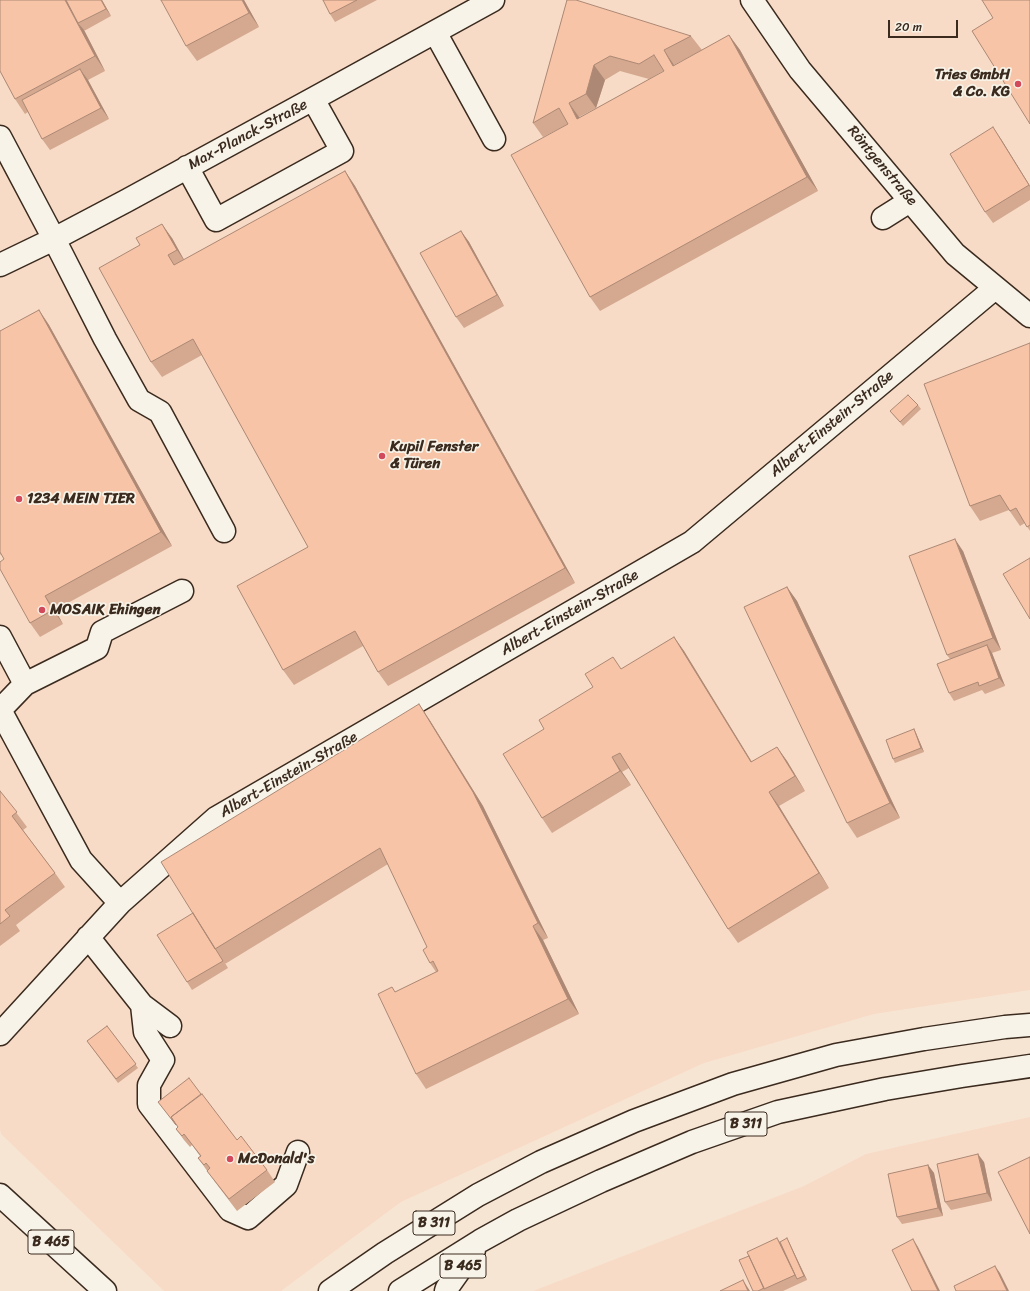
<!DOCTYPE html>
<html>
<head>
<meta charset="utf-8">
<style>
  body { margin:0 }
  #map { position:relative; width:1030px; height:1291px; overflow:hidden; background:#f7e5d4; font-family:Sriracha,sans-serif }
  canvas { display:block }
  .scale { position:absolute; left:888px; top:20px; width:70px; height:18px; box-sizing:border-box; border:2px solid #3b2a1e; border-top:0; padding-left:5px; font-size:12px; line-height:14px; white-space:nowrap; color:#3b2a1e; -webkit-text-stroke:3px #f7f3e8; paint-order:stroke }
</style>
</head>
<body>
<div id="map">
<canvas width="1030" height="1291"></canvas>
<div class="scale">20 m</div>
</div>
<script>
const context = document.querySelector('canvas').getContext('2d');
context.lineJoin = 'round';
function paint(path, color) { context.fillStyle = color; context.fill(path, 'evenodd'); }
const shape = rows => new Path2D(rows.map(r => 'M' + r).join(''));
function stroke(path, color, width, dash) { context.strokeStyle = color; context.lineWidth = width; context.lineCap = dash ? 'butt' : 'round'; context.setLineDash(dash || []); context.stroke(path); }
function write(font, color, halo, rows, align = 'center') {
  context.font = font + ' Sriracha,sans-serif'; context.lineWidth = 3.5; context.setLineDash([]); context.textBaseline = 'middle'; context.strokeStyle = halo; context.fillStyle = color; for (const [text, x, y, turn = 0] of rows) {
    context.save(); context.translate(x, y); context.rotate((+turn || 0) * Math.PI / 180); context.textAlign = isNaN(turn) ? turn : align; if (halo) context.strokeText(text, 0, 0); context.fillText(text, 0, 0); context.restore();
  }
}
const built = shape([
  [0,0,1030,0,1030,990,874,1014,704,1063,401,1202,281,1291,164,1291,1,1134,0,1129],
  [1030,1117,1030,1291,533,1291,804,1186,866,1154]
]);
const minor = shape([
  [752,0,800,70,955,254,1030,316],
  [435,32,494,139],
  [0,137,54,239,105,339,139,400,160,412,224,531],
  [187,167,216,220,342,151,313,99],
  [883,218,910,201],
  [0,265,54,239,126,201,313,99,493,0],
  [0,637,25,684],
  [0,710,81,860,120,903],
  [0,710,25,684,97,648,102,632,182,591],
  [88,937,142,1005,170,1026],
  [142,1005,145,1032,163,1060,149,1085,149,1104,230,1210,248,1218,286,1185,298,1152],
  [0,1034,120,903,216,818,692,542,995,288]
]);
const major = shape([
  [0,1195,105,1291],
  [330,1291,385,1253,478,1195,541,1162,634,1121,733,1084,836,1055,924,1039,1005,1027,1030,1025],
  [400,1291,480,1241,518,1220,601,1181,692,1142,778,1112,885,1089,962,1076,1030,1066],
  [446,1291,447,1288,474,1250]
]);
const wall = shape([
  [102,0,111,16,84,31,84,30,105,71,88,80,109,119,50,150,42,139,28,112,25,114,15,99,0,71],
  [244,0,259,27,197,61,186,46],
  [323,0,377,0,335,22,330,14],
  [567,0,691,36,702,50,674,65,674,66,729,35,740,50,818,191,600,311,590,297,568,124,543,137,533,123],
  [620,71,649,79,663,71,664,71,579,118,579,117,596,108,605,80],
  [1001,139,1030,186,1030,200,993,223,985,212],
  [345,171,355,186,575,583,388,686,378,672,363,646,294,685,283,670,308,547,202,355,162,377,151,362,140,245,172,238,184,260],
  [461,231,469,242,504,306,464,328,456,317],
  [39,310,49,325,172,546,55,610,63,624,40,637,30,623,4,559,1,554,0,555,0,331],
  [1030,343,1030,531,1025,523,1020,526,1009,510,980,521,970,506],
  [918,405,921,409,903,426,890,411],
  [963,551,1001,650,992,653,1005,686,985,694,982,690,954,701,949,693,950,659,947,655],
  [787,587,797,601,900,818,857,838,847,823],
  [674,637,684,651,752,762,777,747,787,761,805,791,779,806,829,888,738,943,728,929,629,768,622,772,631,785,552,833,542,818,544,729,593,687],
  [429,719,483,806,548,938,543,940,579,1014,426,1089,416,1074,395,992,436,972,430,963,427,947,388,864,225,964,225,963,228,968,192,990,187,982,193,913],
  [914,729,916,733,924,752,895,763,893,759],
  [0,791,27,827,23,830,55,873,65,887,16,925,20,931,0,946],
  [107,1026,138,1068,118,1083,87,1041],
  [158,1102,237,1140,267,1170,275,1182,237,1211,215,1182,198,1158,200,1156,192,1145,190,1147,184,1140,176,1129,178,1127],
  [984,1162,992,1201,951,1210,945,1202],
  [928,1165,934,1173,943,1216,902,1224,897,1217],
  [780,1242,789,1242,807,1280,783,1291,753,1291]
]);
const shadedWall = shape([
  [65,0,67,0,78,23,84,30,105,71,95,56],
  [101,0,102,0,111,16,106,9],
  [242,0,244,0,259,27,249,13],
  [729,35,740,50,818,191,807,177],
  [664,50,674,65,684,81,673,66],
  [594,65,605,80,596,108,586,94],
  [80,69,88,80,109,119,101,108],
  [569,103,579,117,587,134,577,119],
  [993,127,1001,139,1030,186,1030,187],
  [345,171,355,186,575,583,565,568],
  [162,224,172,238,187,265,177,250],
  [461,231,469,242,504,306,497,295],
  [39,310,49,325,172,546,161,532],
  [955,539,963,551,1001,650,993,638],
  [787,587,797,601,900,818,890,803],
  [45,596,55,610,63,624,53,610],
  [674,637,684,651,761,777,751,762],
  [987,645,992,653,1005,686,999,678],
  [419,704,429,719,483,806,548,938,538,923],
  [914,729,916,733,924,752,921,748],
  [777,747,787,761,805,791,795,776],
  [612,757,622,772,631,785,620,771],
  [769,792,779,806,829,888,819,873],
  [533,926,543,940,579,1014,568,999],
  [978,1154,984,1162,992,1201,987,1193],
  [928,1165,934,1173,943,1216,938,1208],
  [777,1238,782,1245,797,1279,795,1275],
  [787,1238,789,1242,807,1280,804,1276],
  [913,1239,918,1247,940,1291,938,1291],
  [995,1266,1000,1273,1009,1291,1007,1291],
  [743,1280,748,1288,750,1291,748,1291]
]);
const building = shape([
  [0,0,65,0,95,56,15,99,0,71,0,0],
  [66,0,101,0,106,9,78,23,66,0],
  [161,0,242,0,249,13,186,46,161,0],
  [323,0,357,0,330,14,323,0],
  [567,0,576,0,691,36,664,50,673,66,729,35,807,177,590,297,511,155,568,124,559,108,533,123,567,0],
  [654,55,664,71,577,119,569,103,586,94,594,65,610,56,639,64,654,55],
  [982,0,1030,0,1030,124,972,31,993,18,982,0],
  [80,69,101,108,42,139,22,100,80,69],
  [993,127,1029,185,985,212,950,154,993,127],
  [345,171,565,568,378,672,355,631,283,670,237,586,308,547,193,339,151,362,99,268,140,245,136,238,162,224,177,250,168,255,174,265,345,171],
  [461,231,497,295,456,317,420,253,461,231],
  [39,310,161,532,45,596,53,610,30,623,0,569,0,562,4,559,0,552,0,331,39,310],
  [1030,343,1030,525,1027,527,1016,508,1010,511,1000,495,970,506,924,384,1030,343],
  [908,395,918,405,900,422,890,411,908,395],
  [955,539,993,638,947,655,909,556,955,539],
  [1030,558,1030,619,1003,574,1030,558],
  [787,587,890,803,847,823,744,607,787,587],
  [674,637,751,762,777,747,795,776,769,792,819,873,728,929,620,753,612,757,620,771,542,818,503,754,544,729,539,720,593,687,585,674,613,657,621,669,674,637],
  [987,645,999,678,979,686,978,682,949,693,937,664,987,645],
  [419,704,473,792,538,923,533,926,568,999,416,1074,378,994,392,987,395,992,438,971,433,961,430,963,423,950,427,947,380,848,215,949,161,862,419,704],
  [914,729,921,748,893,759,886,740,914,729],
  [0,791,17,812,12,816,55,873,5,910,10,916,0,924,0,791],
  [193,913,223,961,187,982,157,935,193,913],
  [107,1026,136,1064,116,1079,87,1041,107,1026],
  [189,1078,201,1094,171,1117,176,1125,158,1102,189,1078],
  [202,1094,237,1140,241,1136,267,1170,229,1199,207,1171,210,1168,206,1163,204,1165,198,1158,201,1156,184,1134,182,1136,176,1129,178,1127,171,1117,202,1094],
  [978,1154,987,1193,945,1202,937,1164,978,1154],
  [1030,1157,1030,1234,998,1172,1030,1157],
  [928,1165,938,1208,897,1217,888,1174,928,1165],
  [777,1238,795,1275,764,1289,747,1252,777,1238],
  [787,1238,804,1276,797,1279,780,1242,787,1238],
  [913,1239,938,1291,912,1291,892,1250,913,1239],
  [749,1256,764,1288,758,1291,753,1291,739,1260,749,1256],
  [995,1266,1007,1291,956,1291,954,1286,995,1266],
  [743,1280,748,1291,720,1291,743,1280]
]);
const markers = [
  [1018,84,4,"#d1495b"],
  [382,456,4,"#d1495b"],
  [19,499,4,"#d1495b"],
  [42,610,4,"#d1495b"],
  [230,1159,4,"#d1495b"]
];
const shields = [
  [746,1124,42],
  [434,1223,42],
  [51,1242,46],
  [463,1266,46]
];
const shieldNames = [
  ["B 311",746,1124],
  ["B 311",434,1223],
  ["B 465",51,1242],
  ["B 465",463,1266]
];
const poiNames = [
  ["Tries GmbH",1010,75,"right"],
  ["& Co. KG",1010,92,"right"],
  ["Kupil Fenster",390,447],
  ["& Türen",390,464],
  ["1234 MEIN TIER",27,499],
  ["MOSAIK Ehingen",50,610],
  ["McDonald's",238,1159]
];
const streetNames = [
  ["Max-Planck-Straße",248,135,-28],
  ["Röntgenstraße",882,166,50],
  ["Albert-Einstein-Straße",832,424,-40],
  ["Albert-Einstein-Straße",570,613,-30],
  ["Albert-Einstein-Straße",289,775,-30]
];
paint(built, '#f7dbc6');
stroke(minor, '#3b2a1e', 25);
stroke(major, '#3b2a1e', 25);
stroke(minor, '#f7f3e8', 22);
stroke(major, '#f7f3e8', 22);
paint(wall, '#d4a990');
paint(shadedWall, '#ad8975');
paint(building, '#f7c4a7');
stroke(building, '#ad8975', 1);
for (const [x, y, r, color] of markers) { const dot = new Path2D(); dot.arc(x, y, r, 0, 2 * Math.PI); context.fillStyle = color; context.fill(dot); stroke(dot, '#f7f3e8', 1.5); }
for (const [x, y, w] of shields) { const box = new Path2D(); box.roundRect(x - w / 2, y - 12, w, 24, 3); context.fillStyle = '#f7f3e8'; context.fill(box); stroke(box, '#3b2a1e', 1); }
write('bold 14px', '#3b2a1e', null, shieldNames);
write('bold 15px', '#3b2a1e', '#f7f3e8', poiNames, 'left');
write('15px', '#3b2a1e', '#f7f3e8', streetNames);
</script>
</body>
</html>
